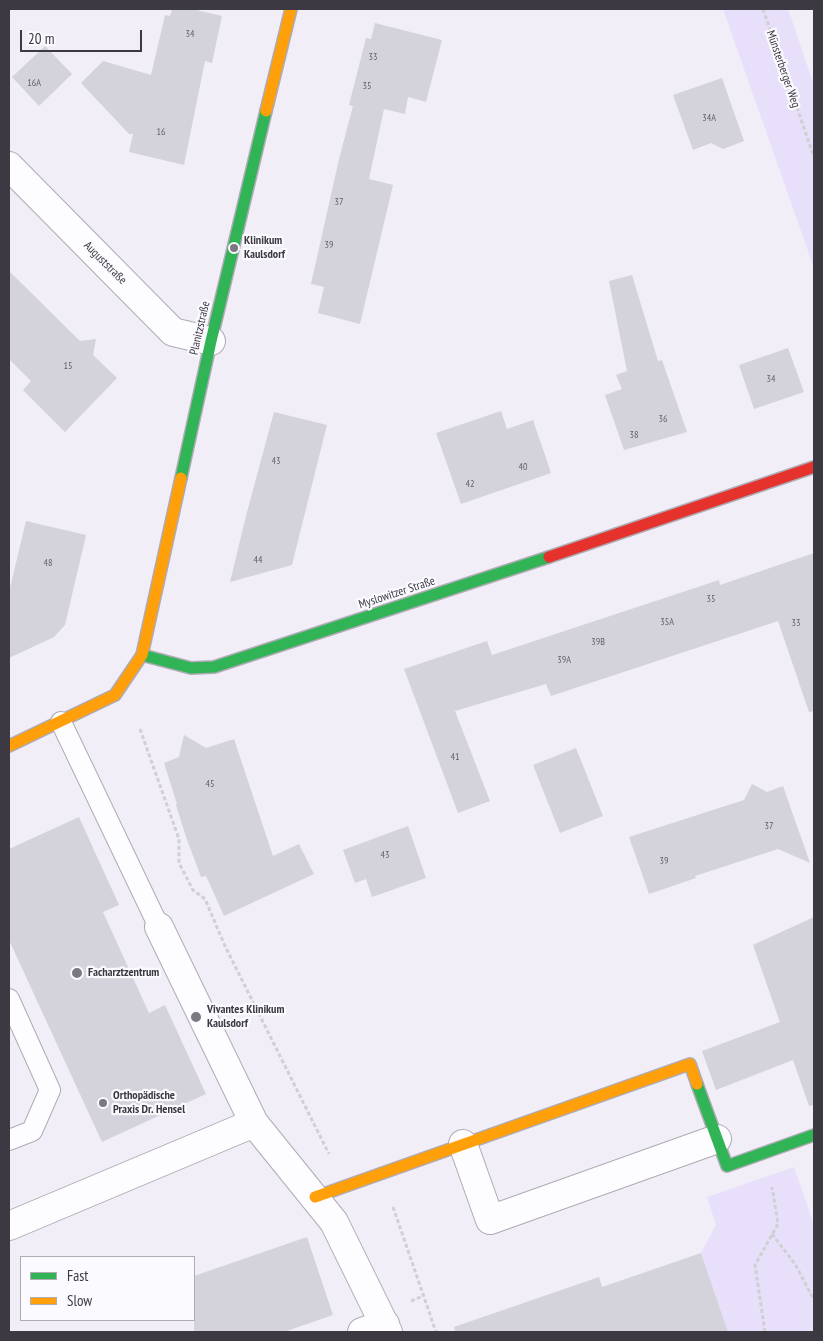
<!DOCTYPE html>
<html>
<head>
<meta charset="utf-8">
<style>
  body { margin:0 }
  #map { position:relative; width:823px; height:1341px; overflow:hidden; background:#f1eef8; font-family:"PT Sans Narrow",sans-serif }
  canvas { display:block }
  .frame { position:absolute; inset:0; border:10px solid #3c3942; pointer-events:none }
  .legend { position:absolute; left:20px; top:1256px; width:175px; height:65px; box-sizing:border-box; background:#fbfafe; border:1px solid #afadb3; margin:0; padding:6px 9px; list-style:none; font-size:15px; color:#3c3942 }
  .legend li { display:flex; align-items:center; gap:10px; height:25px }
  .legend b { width:25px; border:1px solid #afadb3 }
  .scale { position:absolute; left:20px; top:30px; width:122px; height:22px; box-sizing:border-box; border:2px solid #3c3942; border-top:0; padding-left:6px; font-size:15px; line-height:18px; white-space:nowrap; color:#3c3942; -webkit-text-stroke:4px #fbfafe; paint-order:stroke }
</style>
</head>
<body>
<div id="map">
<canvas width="823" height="1341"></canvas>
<div class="frame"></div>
<ul class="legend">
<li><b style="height:6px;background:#30b455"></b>Fast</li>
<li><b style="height:6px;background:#ff9f0a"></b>Slow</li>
</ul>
<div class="scale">20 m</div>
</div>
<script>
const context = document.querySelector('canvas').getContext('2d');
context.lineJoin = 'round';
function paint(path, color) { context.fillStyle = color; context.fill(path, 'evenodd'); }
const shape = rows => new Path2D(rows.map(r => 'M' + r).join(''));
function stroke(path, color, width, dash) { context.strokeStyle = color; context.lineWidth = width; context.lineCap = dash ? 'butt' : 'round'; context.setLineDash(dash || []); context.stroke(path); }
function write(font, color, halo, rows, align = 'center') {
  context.font = font + ' "PT Sans Narrow",sans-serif'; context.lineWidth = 4.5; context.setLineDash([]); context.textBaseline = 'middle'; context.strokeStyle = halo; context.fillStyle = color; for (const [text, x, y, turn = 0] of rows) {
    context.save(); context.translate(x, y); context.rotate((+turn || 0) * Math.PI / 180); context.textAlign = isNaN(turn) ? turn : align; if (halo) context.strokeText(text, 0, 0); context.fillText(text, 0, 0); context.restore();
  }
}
const green = shape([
  [723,9,788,9,814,85,814,268],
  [794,1167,814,1225,814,1332,728,1332,701,1253,716,1225,707,1197]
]);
const building = shape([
  [172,9,192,9,222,16,212,63,205,61,184,165,129,152,133,134,129,134,81,83,103,61,151,75,165,15,170,16],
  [375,23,442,40,426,102,408,97,405,114,384,109,369,179,393,185,360,324,318,313,324,287,311,284,339,159,353,106,349,105,366,38,371,39],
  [45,46,72,74,39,106,12,77],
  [722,78,744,141,723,149,711,143,693,150,673,95],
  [9,271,80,341,96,339,93,355,117,378,65,432,23,390,31,381,9,359],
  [632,275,658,361,662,360,687,432,624,450,605,395,622,389,616,375,627,371,609,281],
  [788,348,804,392,754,409,739,365],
  [501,411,507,429,533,420,551,473,461,504,436,433],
  [274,412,327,425,292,565,230,582,247,512],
  [26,521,86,535,65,625,54,637,9,658,9,592],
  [814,553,814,711,809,712,778,621,551,696,546,684,455,711,490,801,458,813,404,669,487,641,492,655,719,580,720,585],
  [184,735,206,748,234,739,273,856,299,844,314,874,224,916,206,876,201,877,186,837,176,805,177,804,164,763,179,757],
  [576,748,603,816,560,833,533,765],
  [752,784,767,792,783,786,810,863,778,849,695,876,696,878,649,894,629,837,744,800],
  [79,817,119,905,103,912,149,1013,165,1005,206,1094,102,1142,9,940,9,849],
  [408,826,426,878,372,897,366,879,355,883,343,850],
  [814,917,814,1105,809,1106,793,1060,716,1090,702,1051,780,1022,753,945],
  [307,1237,333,1315,284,1332,194,1332,194,1276],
  [701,1253,728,1332,455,1332,454,1327,599,1277,602,1287]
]);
const path = shape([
  [763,9,814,157],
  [140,729,179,839,179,863,193,890,205,899,225,946,329,1154],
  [393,1207,436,1332],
  [772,1234,795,1264,814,1300],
  [411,1301,423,1296],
  [765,1332,755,1265,778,1224,772,1187]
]);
const lane = shape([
  [61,722,159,927],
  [9,999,50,1090,32,1131,9,1140]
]);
const street = shape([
  [9,166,173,332,211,341],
  [159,927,254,1123,334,1222,388,1332],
  [463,1144,490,1220,717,1139],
  [9,1226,254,1123],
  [362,1332,385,1324]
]);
const fast = shape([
  [181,478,211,341,266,111],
  [142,655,191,668,214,667,549,557],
  [697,1084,727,1166,814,1135]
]);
const slow = shape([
  [266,111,291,9],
  [9,746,115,695,142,655,181,478],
  [315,1197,690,1064,697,1084]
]);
const jam = shape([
  [549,557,814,467]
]);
const markers = [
  [234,248,5,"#7b7882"],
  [77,973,6,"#7b7882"],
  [196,1017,6,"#7b7882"],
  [103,1103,5,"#7b7882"]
];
const numberNames = [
  ["34",190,34],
  ["33",373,57],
  ["16A",34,83],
  ["35",367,86],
  ["34A",709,118],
  ["16",161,132],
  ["37",339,202],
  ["39",329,245],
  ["15",68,366],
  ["34",771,379],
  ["36",663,419],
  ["38",634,435],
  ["43",276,461],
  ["40",523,467],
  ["42",470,484],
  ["44",258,560],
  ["48",48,563],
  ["35",711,599],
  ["35A",667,622],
  ["33",796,623],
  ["39B",598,642],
  ["39A",564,660],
  ["41",455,757],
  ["45",210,784],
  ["37",769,826],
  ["43",385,855],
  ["39",664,861]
];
const streetNames = [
  ["Münsterberger Weg",783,69,71],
  ["Auguststraße",105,263,45],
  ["Planitzstraße",200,328,-77],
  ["Myslowitzer Straße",397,593,-18]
];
const poiNames = [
  ["Klinikum",244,241],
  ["Kaulsdorf",244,255],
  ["Facharztzentrum",88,973],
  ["Vivantes Klinikum",207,1010],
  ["Kaulsdorf",207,1024],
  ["Orthopädische",113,1096],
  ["Praxis Dr. Hensel",113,1110]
];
paint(green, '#e8dffa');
paint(building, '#d4d2da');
stroke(lane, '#aeabb4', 22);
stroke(street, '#aeabb4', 30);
stroke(fast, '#aeabb4', 14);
stroke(slow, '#aeabb4', 14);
stroke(jam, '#aeabb4', 14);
stroke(path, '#d0cfd2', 3, [4, 2.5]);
stroke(lane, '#fdfcfe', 20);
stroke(street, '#fdfcfe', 28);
stroke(fast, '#30b455', 11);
stroke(slow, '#ff9f0a', 11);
stroke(jam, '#e5322d', 11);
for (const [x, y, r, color] of markers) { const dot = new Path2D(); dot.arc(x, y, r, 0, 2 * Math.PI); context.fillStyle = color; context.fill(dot); stroke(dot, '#fbfafe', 2); }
write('10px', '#625f68', null, numberNames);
write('12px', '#3c3942', '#fbfafe', streetNames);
write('bold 12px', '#3c3942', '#fbfafe', poiNames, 'left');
</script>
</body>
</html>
